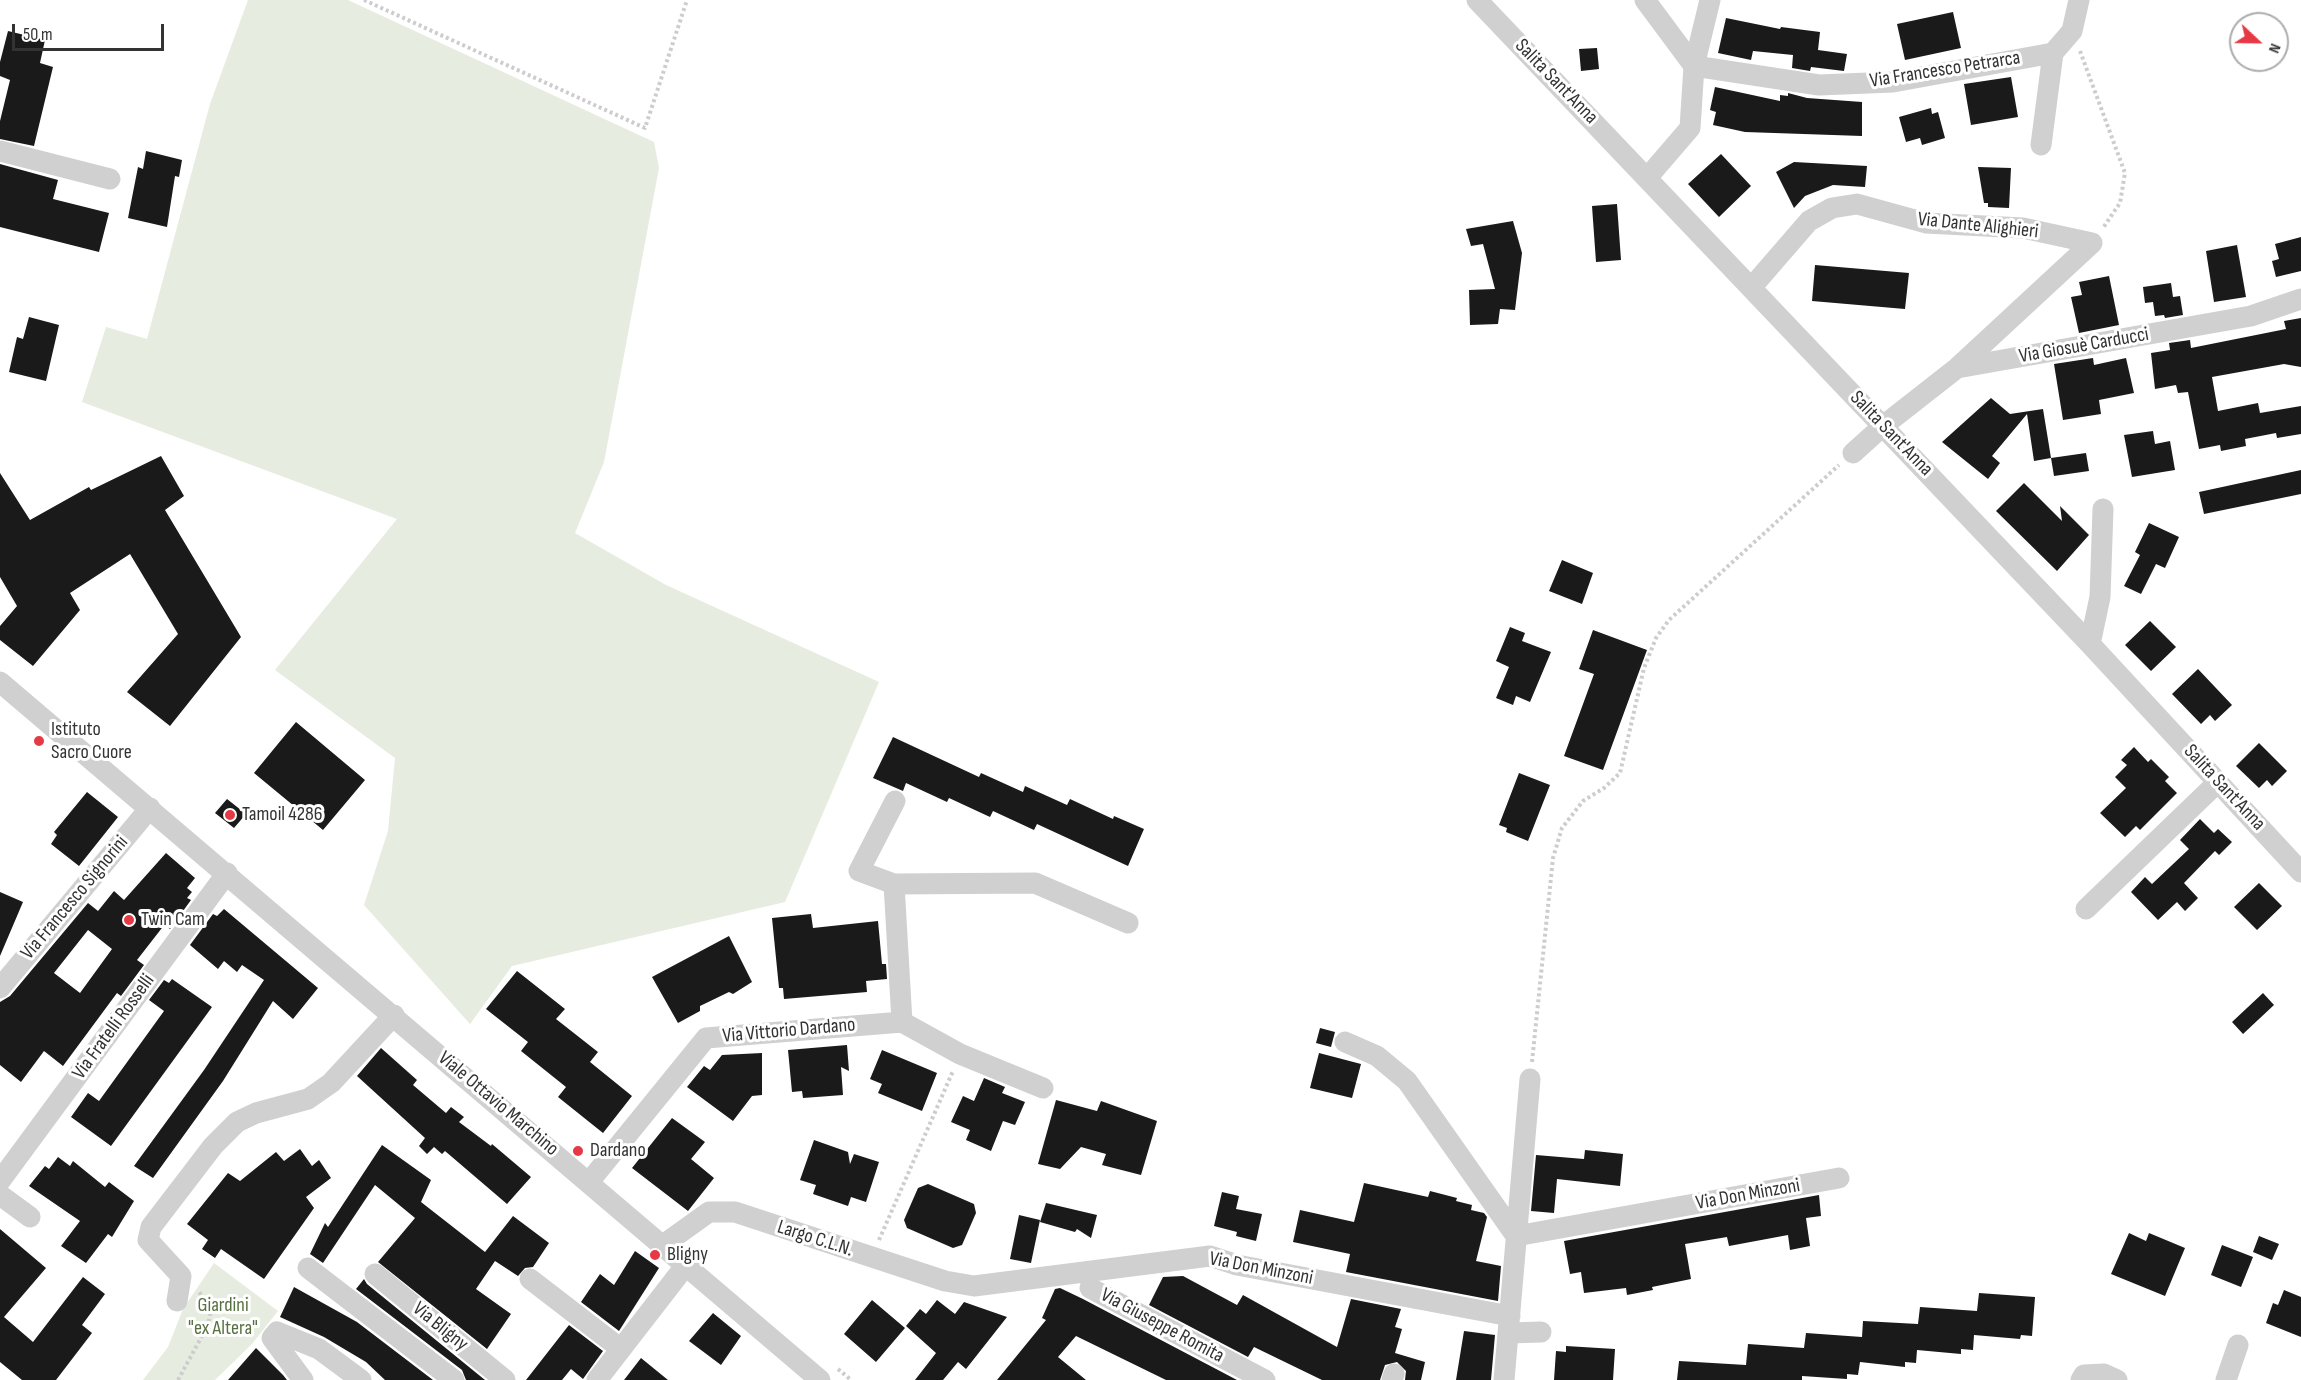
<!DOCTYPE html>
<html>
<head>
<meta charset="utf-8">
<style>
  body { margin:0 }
  #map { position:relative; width:2301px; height:1380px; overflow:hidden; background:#fff; font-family:"Sofia Sans Condensed",sans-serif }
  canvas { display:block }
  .north { position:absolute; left:2229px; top:12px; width:60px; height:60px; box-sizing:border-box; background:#fff; border:2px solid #adadad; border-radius:50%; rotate:112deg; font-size:16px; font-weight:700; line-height:24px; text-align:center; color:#333 }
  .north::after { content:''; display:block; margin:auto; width:21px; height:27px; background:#e63946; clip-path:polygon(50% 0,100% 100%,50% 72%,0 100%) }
  .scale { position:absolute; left:12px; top:24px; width:152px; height:27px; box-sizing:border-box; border:3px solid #333; border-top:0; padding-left:8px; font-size:18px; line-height:21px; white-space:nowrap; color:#333; -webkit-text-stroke:4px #fff; paint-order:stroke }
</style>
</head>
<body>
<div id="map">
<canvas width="2301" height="1380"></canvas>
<div class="north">N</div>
<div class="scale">50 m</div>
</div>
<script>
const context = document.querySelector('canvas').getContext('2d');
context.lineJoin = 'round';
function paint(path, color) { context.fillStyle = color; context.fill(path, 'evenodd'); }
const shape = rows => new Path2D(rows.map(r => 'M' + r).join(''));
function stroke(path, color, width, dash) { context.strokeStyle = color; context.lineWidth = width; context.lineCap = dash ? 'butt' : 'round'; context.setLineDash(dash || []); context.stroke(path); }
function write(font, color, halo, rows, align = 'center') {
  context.font = font + ' "Sofia Sans Condensed",sans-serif'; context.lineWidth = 6; context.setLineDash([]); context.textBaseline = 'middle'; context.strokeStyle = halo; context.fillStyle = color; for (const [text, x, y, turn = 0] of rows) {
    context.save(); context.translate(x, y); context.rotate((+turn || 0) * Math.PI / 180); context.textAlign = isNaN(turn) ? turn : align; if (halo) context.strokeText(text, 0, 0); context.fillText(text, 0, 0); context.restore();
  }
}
const green = shape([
  [248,0,348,0,654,142,659,168,604,462,575,533,666,585,879,682,785,902,512,966,470,1024,364,905,388,831,395,758,275,670,397,519,82,402,106,327,147,339,210,104],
  [214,1263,278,1311,252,1344,215,1380,143,1380,168,1347,183,1309]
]);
const building = shape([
  [1953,12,1961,48,1905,60,1897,24],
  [1726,18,1780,29,1781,27,1820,32,1818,50,1847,54,1844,71,1811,67,1810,71,1792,68,1793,55,1753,51,1751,60,1718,53],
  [8,31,45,40,40,63,53,67,34,146,0,139,0,121,10,80,0,76,0,62],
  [1597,48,1599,69,1581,71,1579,49],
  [2011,77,2018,117,1971,125,1964,84],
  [1715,87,1780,101,1780,95,1788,96,1788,93,1807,98,1862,102,1862,136,1745,132,1713,125,1716,112,1710,110],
  [1931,108,1932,114,1938,112,1945,138,1922,145,1920,138,1906,142,1899,117],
  [146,151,182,160,179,177,175,176,167,227,128,218,138,167,143,169],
  [1721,154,1751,186,1719,217,1688,184],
  [1794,162,1867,166,1865,187,1833,185,1805,196,1794,208,1776,172],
  [0,164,58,180,53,199,109,213,99,252,0,227],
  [1978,167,2011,168,2009,208,1988,207,1988,203,1984,203],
  [1617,204,1621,260,1596,262,1592,206],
  [1513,221,1522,253,1515,310,1500,309,1498,324,1470,325,1469,290,1495,289,1483,244,1471,246,1466,229],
  [2301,237,2301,271,2276,277,2272,261,2279,259,2275,244],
  [2237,245,2246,297,2214,302,2206,251],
  [1815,265,1909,273,1905,309,1812,301],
  [2109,276,2119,325,2079,333,2071,297,2082,295,2079,282],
  [2171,283,2173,297,2180,296,2183,315,2165,318,2164,315,2155,316,2153,302,2145,303,2143,287],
  [29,317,59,325,46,381,9,372,17,337,23,339],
  [2301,318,2301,367,2284,364,2212,377,2218,411,2258,403,2260,413,2301,406,2301,434,2277,438,2276,433,2245,439,2246,446,2221,451,2220,445,2199,449,2188,392,2178,393,2176,385,2155,389,2151,353,2170,350,2169,343,2190,340,2191,348,2286,329,2284,321],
  [2093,358,2094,365,2126,358,2134,393,2099,400,2101,414,2063,420,2054,364],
  [1991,398,2010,414,2043,409,2051,458,2034,461,2027,414,1992,456,2000,463,1988,479,1942,442],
  [2153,431,2155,444,2170,441,2175,470,2132,477,2124,435],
  [2086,453,2089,471,2054,476,2051,458],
  [161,456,184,496,165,510,241,637,170,726,127,692,178,634,130,554,70,593,80,610,33,666,0,640,0,626,17,606,0,577,0,473,30,520,89,487,91,490],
  [2301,470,2301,494,2204,514,2199,492],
  [2024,483,2062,521,2060,506,2089,535,2057,571,1996,511],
  [2149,523,2179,537,2165,568,2156,564,2141,594,2124,586,2140,555,2135,552],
  [1562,560,1593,573,1582,604,1549,591],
  [2150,621,2176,647,2151,671,2125,645],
  [1510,627,1525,633,1522,641,1551,652,1530,702,1516,696,1513,705,1496,698,1509,667,1496,661],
  [1593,630,1647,650,1603,770,1564,756,1594,674,1579,669],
  [2198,669,2232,705,2215,721,2210,715,2201,724,2172,694],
  [296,722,365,780,323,830,254,773],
  [893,737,979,777,981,773,1023,792,1025,786,1067,805,1070,799,1113,819,1114,816,1144,829,1128,866,1037,824,1034,830,993,811,990,817,949,798,947,802,906,783,903,791,873,778],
  [2259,743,2287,771,2272,786,2267,780,2259,788,2236,766],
  [2134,747,2148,762,2151,759,2169,777,2165,781,2177,793,2140,830,2136,826,2125,837,2100,813,2126,788,2115,777,2127,765,2121,760],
  [1519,773,1550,785,1528,841,1506,832,1507,828,1499,825],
  [87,792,118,817,79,866,51,844,57,835,54,832],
  [227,799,246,814,234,828,215,813],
  [2200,819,2214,833,2218,829,2232,842,2219,855,2215,851,2184,883,2198,898,2185,911,2177,902,2158,920,2131,892,2145,877,2152,884,2189,849,2180,840],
  [166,853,195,878,187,888,192,892,187,898,191,900,170,929,165,924,137,960,144,965,121,996,117,993,63,1066,44,1051,21,1082,0,1065,0,1002,10,996,88,903,98,911,114,891,124,900],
  [88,930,112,949,80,993,54,973],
  [2259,883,2282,906,2257,930,2234,907],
  [0,892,23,902,0,956],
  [224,909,318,988,293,1019,273,1001,223,1081,153,1178,134,1166,204,1070,264,980,242,965,237,972,224,961,218,969,190,945,213,914,217,916],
  [811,914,813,928,878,921,882,964,886,964,887,979,866,981,867,992,784,999,783,988,779,988,772,918],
  [729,936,752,982,733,994,729,992,700,1006,700,1011,678,1023,652,977],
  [517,971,565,1009,556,1019,598,1052,590,1062,632,1096,603,1133,558,1097,566,1087,521,1051,528,1042,486,1009],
  [172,979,212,1007,111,1146,71,1117,88,1093,99,1101,164,1011,149,1000,164,980,169,983],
  [2263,993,2274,1005,2243,1034,2232,1022],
  [1320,1028,1335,1032,1331,1047,1316,1043],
  [847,1045,849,1071,841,1067,843,1095,803,1098,802,1091,792,1092,788,1050],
  [381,1048,417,1080,413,1085,446,1113,451,1107,464,1117,459,1122,491,1146,492,1144,531,1177,507,1204,445,1151,442,1154,434,1147,427,1154,419,1146,425,1138,357,1076],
  [882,1050,937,1073,922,1111,878,1093,882,1084,870,1079],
  [762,1053,762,1095,752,1096,733,1121,687,1087,704,1066,710,1070,722,1055],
  [1319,1053,1361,1064,1352,1098,1310,1088],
  [984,1078,1005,1087,1002,1093,1025,1102,1015,1125,1003,1121,991,1151,966,1140,970,1130,951,1122,963,1096,974,1101],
  [1056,1100,1097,1111,1101,1101,1157,1121,1141,1175,1102,1165,1106,1154,1081,1147,1060,1169,1038,1164],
  [672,1118,705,1142,691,1159,714,1178,688,1211,632,1168],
  [814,1140,848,1152,850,1164,854,1154,879,1162,866,1202,851,1197,848,1206,813,1194,816,1185,800,1180],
  [382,1145,431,1180,421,1202,485,1252,513,1216,549,1243,533,1267,525,1268,518,1276,495,1261,476,1289,511,1314,487,1349,378,1262,415,1218,375,1185,323,1263,310,1254,325,1223,328,1227],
  [300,1149,312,1166,319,1160,331,1178,306,1197,314,1208,264,1279,221,1249,215,1258,202,1249,208,1240,187,1224,228,1173,240,1181,276,1152,284,1161],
  [1585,1150,1623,1154,1620,1186,1557,1179,1554,1213,1531,1211,1536,1155,1584,1159],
  [58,1157,70,1166,73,1161,105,1187,109,1182,134,1201,112,1237,108,1234,86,1263,61,1246,80,1221,29,1186,45,1166,49,1169],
  [1364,1183,1428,1197,1430,1191,1457,1198,1456,1201,1472,1205,1471,1210,1484,1213,1487,1217,1476,1261,1501,1266,1498,1301,1346,1272,1350,1254,1293,1242,1300,1210,1354,1222],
  [928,1184,974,1204,976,1213,962,1245,953,1248,907,1228,904,1220,918,1188],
  [1222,1192,1239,1196,1236,1209,1262,1214,1256,1241,1236,1236,1237,1232,1214,1226],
  [1819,1195,1821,1216,1806,1218,1810,1246,1790,1250,1788,1235,1729,1246,1727,1237,1685,1244,1691,1279,1652,1287,1653,1290,1627,1295,1626,1288,1584,1293,1581,1272,1570,1274,1564,1241],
  [1046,1203,1097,1215,1091,1238,1077,1229,1075,1232,1040,1222],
  [1019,1215,1040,1220,1031,1263,1010,1259],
  [0,1229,46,1268,4,1317,33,1342,83,1277,105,1294,82,1325,92,1333,56,1380,22,1380,0,1362],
  [2129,1233,2146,1241,2149,1233,2185,1248,2165,1296,2111,1274],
  [2259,1236,2279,1244,2272,1260,2253,1252],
  [2222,1245,2253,1257,2241,1287,2211,1275],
  [635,1251,659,1268,619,1331,581,1302,600,1274,614,1285],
  [1183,1276,1237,1305,1243,1295,1337,1347,1351,1299,1401,1309,1395,1327,1402,1329,1395,1353,1425,1362,1421,1380,1405,1380,1406,1371,1397,1362,1385,1365,1380,1380,1322,1380,1254,1347,1248,1357,1149,1305,1163,1277],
  [364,1279,367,1284,485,1380,466,1380,462,1370,356,1289],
  [294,1287,357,1322,433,1380,385,1380,366,1362,324,1337,280,1317],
  [1060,1288,1083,1299,1237,1380,1166,1380,1076,1336,1058,1357,1086,1380,997,1380,1046,1320,1042,1318,1055,1289],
  [2284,1290,2301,1297,2301,1337,2266,1323,2273,1303,2278,1305],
  [1979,1293,2035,1297,2032,1336,2021,1335,2020,1339,1974,1335,1973,1350,1961,1349,1961,1354,1917,1350,1916,1363,1905,1362,1905,1367,1860,1362,1858,1375,1847,1374,1847,1379,1802,1376,1802,1380,1677,1380,1679,1361,1746,1365,1748,1344,1804,1348,1806,1333,1862,1337,1863,1321,1918,1324,1920,1307,1977,1311],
  [872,1300,905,1328,876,1362,844,1334],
  [937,1300,955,1314,964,1302,1007,1317,966,1369,958,1362,943,1380,915,1380,936,1353,906,1326,920,1309,926,1314],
  [713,1313,741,1336,721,1365,689,1341],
  [569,1325,603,1351,583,1379,571,1369,562,1380,526,1380],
  [1464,1331,1495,1335,1491,1380,1456,1380],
  [1566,1346,1615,1349,1613,1380,1554,1380,1556,1351,1566,1352],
  [256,1348,283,1375,287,1380,228,1380],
  [641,1358,668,1380,624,1380]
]);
const path = shape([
  [364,0,645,128,687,0],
  [2080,51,2125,173,2120,203,2103,228],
  [1532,1062,1553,858,1562,828,1583,801,1604,788,1620,773,1644,668,1656,638,1669,620,1839,465],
  [879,1240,953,1071],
  [838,1369,851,1380],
  [178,1380,208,1325,211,1310,199,1292]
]);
const minor = shape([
  [1477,0,2090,644,2301,872],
  [1645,0,1694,66,1690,128,1647,178],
  [1710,0,1694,66,1819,85,1893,82,2053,53,2072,31,2079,0],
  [2041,145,2053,53],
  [0,151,110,179],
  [1751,288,1809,221,1832,208,1857,204,1926,223,2023,228,2092,243],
  [1957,368,2251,316,2301,299],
  [1853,453,1883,426,1957,368,2092,243],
  [2090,644,2100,597,2103,509],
  [0,682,820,1380],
  [895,801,859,871,894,884,1035,883,1128,923],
  [894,884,902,1022],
  [2086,909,2218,782],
  [0,988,150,808],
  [1345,1042,1377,1056,1407,1081,1516,1236,1839,1178],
  [0,1181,227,873],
  [589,1182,706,1038,902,1022,960,1054,1043,1088],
  [0,1195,30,1217],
  [663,1245,709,1212,735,1212,945,1281,974,1286,1210,1256,1237,1265,1510,1316],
  [308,1268,454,1380],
  [375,1274,505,1380],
  [530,1279,621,1349],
  [1090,1288,1265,1380],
  [177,1301,181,1276,148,1240,151,1227,213,1146,237,1122,256,1113,308,1099,331,1083,394,1015],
  [1509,1333,1541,1332],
  [303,1380,272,1338,277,1332,319,1349,361,1380],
  [597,1380,686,1265],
  [1392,1380,1394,1374],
  [1504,1380,1530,1079],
  [2081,1380,2084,1375,2104,1374,2117,1380],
  [2226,1380,2238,1345]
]);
const markers = [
  [39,741,6,"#e63946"],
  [230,815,6,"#e63946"],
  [129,920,6,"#e63946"],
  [578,1151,6,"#e63946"],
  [655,1255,6,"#e63946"]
];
const streetNames = [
  ["Via Francesco Petrarca",1945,70,-9],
  ["Salita Sant'Anna",1556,82,46],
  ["Via Dante Alighieri",1978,226,6],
  ["Via Giosuè Carducci",2084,346,-10],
  ["Salita Sant'Anna",1891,434,46],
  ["Salita Sant'Anna",2224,788,47],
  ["Via Francesco Signorini",75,898,-50],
  ["Via Fratelli Rosselli",114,1027,-54],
  ["Via Vittorio Dardano",789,1031,-5],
  ["Viale Ottavio Marchino",498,1104,40],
  ["Via Don Minzoni",1748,1195,-10],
  ["Largo C.L.N.",815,1239,18],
  ["Via Don Minzoni",1261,1269,11],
  ["Via Giuseppe Romita",1162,1326,28],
  ["Via Bligny",440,1327,39]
];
const poiNames = [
  ["Istituto",51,730],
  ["Sacro Cuore",51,753],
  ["Tamoil 4286",242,815],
  ["Twin Cam",141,920],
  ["Dardano",590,1151],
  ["Bligny",667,1255]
];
const parkNames = [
  ["Giardini",223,1306],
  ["\"ex Altera\"",223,1329]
];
paint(green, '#e6ecdf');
paint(building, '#1a1a1a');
stroke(path, '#cdcdcd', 4, [3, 3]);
stroke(minor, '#d0d0d0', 21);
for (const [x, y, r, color] of markers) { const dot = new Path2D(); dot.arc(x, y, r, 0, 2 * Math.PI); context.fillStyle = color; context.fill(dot); stroke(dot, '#fff', 2); }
write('20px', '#333', '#fff', streetNames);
write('20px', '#333', '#fff', poiNames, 'left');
write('20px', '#56703f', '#fff', parkNames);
</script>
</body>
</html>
